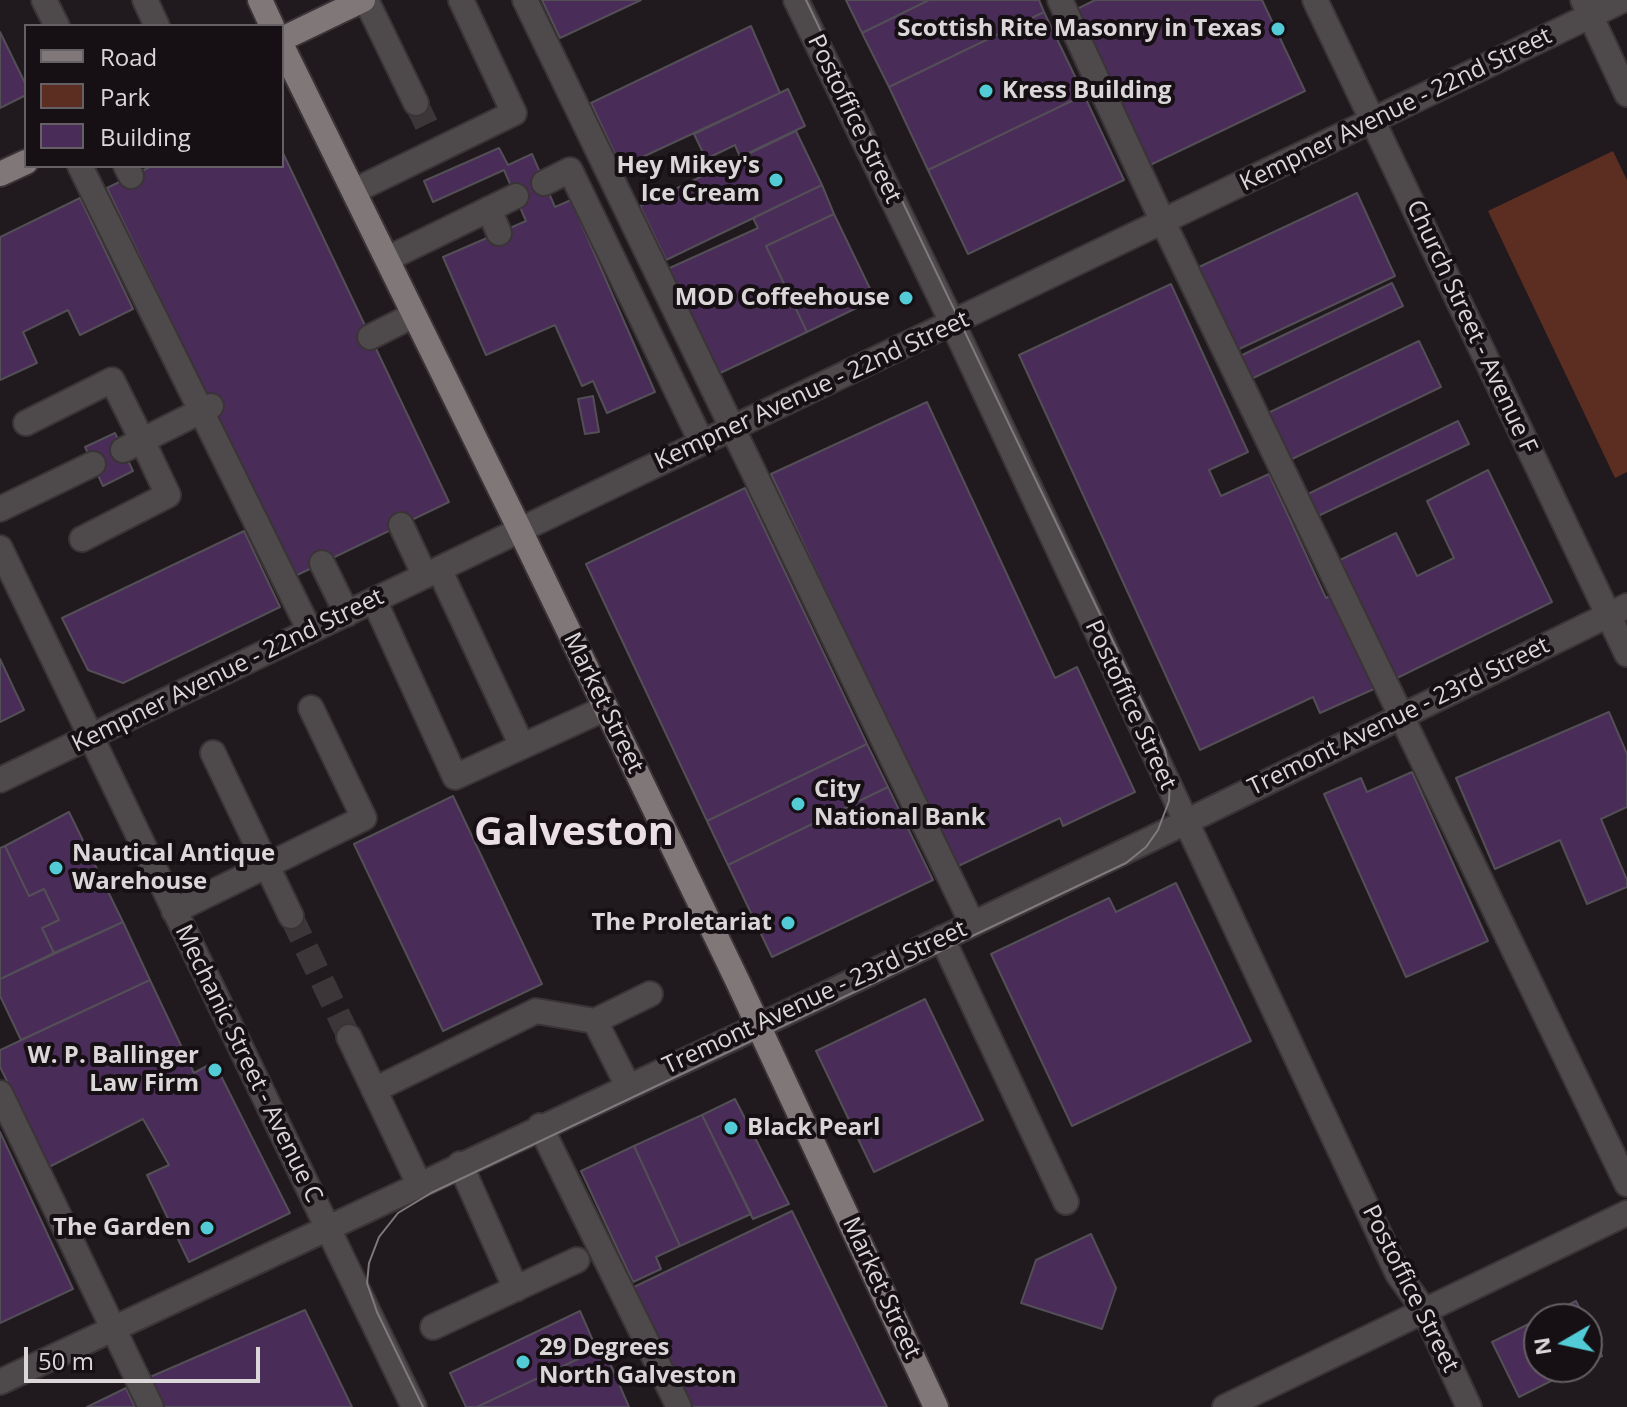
<!DOCTYPE html>
<html>
<head>
<meta charset="utf-8">
<style>
  body { margin:0 }
  #map { position:relative; width:1627px; height:1407px; overflow:hidden; background:#20191d; font-family:"Open Sans",sans-serif }
  canvas { display:block }
  .legend { position:absolute; left:24px; top:24px; width:260px; height:144px; box-sizing:border-box; background:#161014; border:2px solid #656063; margin:0; padding:10px 14px; list-style:none; font-size:24px; color:#dbd7d9 }
  .legend li { display:flex; align-items:center; gap:16px; height:40px }
  .legend b { width:40px; border:2px solid #656063 }
  .north { position:absolute; left:1523px; top:1303px; width:80px; height:80px; box-sizing:border-box; background:#161014; border:2px solid #656063; border-radius:50%; rotate:261deg; font-size:22px; font-weight:700; line-height:32px; text-align:center; color:#dbd7d9 }
  .north::after { content:''; display:block; margin:auto; width:28px; height:36px; background:#52cbd7; clip-path:polygon(50% 0,100% 100%,50% 72%,0 100%) }
  .scale { position:absolute; left:24px; top:1347px; width:236px; height:36px; box-sizing:border-box; border:4px solid #dbd7d9; border-top:0; padding-left:10px; font-size:24px; line-height:28px; white-space:nowrap; color:#dbd7d9; -webkit-text-stroke:6px #161014; paint-order:stroke }
</style>
</head>
<body>
<div id="map">
<canvas width="1627" height="1407"></canvas>
<ul class="legend">
<li><b style="height:10px;background:#807778"></b>Road</li>
<li><b style="height:22px;background:#5c2e22"></b>Park</li>
<li><b style="height:22px;background:#4a2c59"></b>Building</li>
</ul>
<div class="north">N</div>
<div class="scale">50 m</div>
</div>
<script>
const context = document.querySelector('canvas').getContext('2d');
context.lineJoin = 'round';
function paint(path, color) { context.fillStyle = color; context.fill(path, 'evenodd'); }
const shape = rows => new Path2D(rows.map(r => 'M' + r).join(''));
function stroke(path, color, width, dash) { context.strokeStyle = color; context.lineWidth = width; context.lineCap = dash ? 'butt' : 'round'; context.setLineDash(dash || []); context.stroke(path); }
function write(font, color, halo, rows, align = 'center') {
  context.font = font + ' "Open Sans",sans-serif'; context.lineWidth = 8; context.setLineDash([]); context.textBaseline = 'middle'; context.strokeStyle = halo; context.fillStyle = color; for (const [text, x, y, turn = 0] of rows) {
    context.save(); context.translate(x, y); context.rotate((+turn || 0) * Math.PI / 180); context.textAlign = isNaN(turn) ? turn : align; if (halo) context.strokeText(text, 0, 0); context.fillText(text, 0, 0); context.restore();
  }
}
const green = shape([
  [1613,151,1627,180,1627,472,1615,478,1488,211]
]);
const building = shape([
  [542,0,641,0,560,38,542,0],
  [846,0,929,0,862,33,846,0],
  [929,0,1039,0,1044,12,889,87,862,33,929,0],
  [1095,0,1262,0,1305,91,1148,166,1075,10,1095,0],
  [1044,12,1084,95,928,170,889,87,1044,12],
  [751,26,780,93,621,167,591,103,751,26],
  [0,32,26,85,26,95,0,108,0,32],
  [788,89,805,126,740,157,735,145,706,159,694,134,788,89],
  [1084,95,1124,180,968,254,928,170,1084,95],
  [796,131,822,185,666,260,640,206,796,131],
  [499,148,508,165,532,154,555,207,571,200,655,392,607,413,593,381,582,386,555,325,486,355,443,257,526,221,504,170,433,202,424,181,499,148],
  [282,151,449,502,293,577,107,188,152,166,282,166,282,151],
  [822,185,834,214,766,246,807,332,716,375,663,271,758,228,753,218,822,185],
  [1357,193,1395,276,1237,350,1199,267,1357,193],
  [80,198,133,309,80,335,68,310,23,332,37,363,0,380,0,237,80,198],
  [834,214,875,299,807,332,766,246,834,214],
  [1392,283,1403,306,1249,380,1238,357,1392,283],
  [1171,284,1248,452,1209,470,1221,496,1269,474,1326,598,1332,595,1374,689,1320,713,1313,697,1200,750,1019,355,1171,284],
  [1419,341,1441,387,1290,460,1268,413,1419,341],
  [593,396,599,432,585,434,578,399,593,396],
  [927,402,1055,678,1077,667,1135,792,1063,826,1060,818,954,868,771,474,927,402],
  [1458,421,1469,444,1318,516,1308,494,1458,421],
  [115,433,133,471,103,486,85,447,115,433],
  [1488,470,1552,602,1395,679,1338,561,1396,533,1417,576,1454,558,1427,501,1488,470],
  [745,488,867,744,707,821,586,564,745,488],
  [244,531,280,607,123,683,88,670,62,618,244,531],
  [0,659,24,710,0,722,0,659],
  [1609,712,1627,754,1627,807,1601,819,1627,880,1627,887,1587,904,1560,840,1495,869,1456,778,1609,712],
  [867,744,888,787,728,865,707,821,867,744],
  [1412,772,1488,941,1406,977,1324,794,1361,778,1367,792,1412,772],
  [888,787,933,880,772,957,728,865,888,787],
  [453,796,542,984,443,1031,354,844,453,796],
  [69,812,123,922,54,953,42,928,59,920,44,889,29,896,5,846,69,812],
  [5,846,29,896,44,889,59,920,42,928,54,953,0,979,0,848,5,846],
  [1176,883,1251,1041,1072,1126,991,954,1109,898,1116,912,1176,883],
  [123,922,150,980,21,1040,0,996,0,979,123,922],
  [150,980,194,1073,214,1062,290,1213,189,1262,147,1175,169,1165,143,1119,49,1167,0,1067,0,1050,150,980],
  [925,999,983,1120,874,1172,816,1051,925,999],
  [735,1099,789,1204,753,1219,702,1115,735,1099],
  [702,1115,751,1214,680,1246,634,1146,702,1115],
  [0,1132,73,1289,0,1323,0,1132],
  [634,1146,680,1246,656,1257,661,1269,633,1282,581,1171,634,1146],
  [792,1211,887,1407,692,1407,634,1287,792,1211],
  [1091,1234,1116,1288,1102,1329,1021,1303,1036,1260,1091,1234],
  [1576,1301,1585,1319,1540,1319,1576,1301],
  [305,1310,352,1407,164,1407,150,1377,305,1310],
  [580,1311,597,1350,477,1407,466,1407,450,1373,580,1311],
  [1539,1319,1539,1367,1579,1367,1519,1397,1492,1342,1539,1319],
  [1587,1324,1602,1356,1587,1363,1587,1324],
  [603,1347,629,1407,477,1407,597,1350,603,1347],
  [126,1388,135,1407,87,1407,126,1388]
]);
const minorTunnel = shape([
  [416,103,429,130],
  [291,916,349,1037]
]);
const minor = shape([
  [44,0,57,26],
  [145,0,157,26],
  [366,0,416,103],
  [525,0,972,923],
  [796,0,953,324,1398,1274,1424,1310,1469,1407],
  [1060,0,1163,222,1627,1184],
  [1315,0,1627,654],
  [1583,0,1627,94],
  [80,166,310,631],
  [126,166,131,176],
  [544,183,570,170,702,443],
  [354,191,514,113,461,0],
  [489,209,499,233],
  [387,259,516,196],
  [370,337,414,315],
  [26,423,112,380,142,440,168,495,82,539],
  [123,450,211,406],
  [0,509,93,464],
  [401,525,425,576],
  [0,548,414,1407],
  [322,563,347,614],
  [439,569,522,746],
  [374,600,455,777,606,708],
  [213,753,291,916],
  [0,780,1623,0],
  [174,911,364,818,311,708],
  [942,938,1066,1202],
  [595,1021,650,994],
  [349,1037,419,1184],
  [374,1090,536,1011,595,1021,628,1086],
  [0,1093,151,1407],
  [540,1126,679,1407],
  [460,1164,516,1289],
  [433,1327,577,1260],
  [0,1382,759,1026,1153,838,1627,606],
  [1225,1407,1627,1213]
]);
const major = shape([
  [260,0,272,26],
  [282,39,363,0],
  [282,46,520,530,737,980,936,1407],
  [0,174,26,162]
]);
const tram = shape([
  [423,1407,377,1312,367,1283,369,1263,379,1237,398,1213,431,1193,1126,863,1146,847,1158,830,1169,801,1170,779,1165,750,806,0]
]);
const markers = [
  [1278,29,8,"#52cbd7"],
  [986,91,8,"#52cbd7"],
  [776,180,8,"#52cbd7"],
  [906,298,8,"#52cbd7"],
  [798,804,8,"#52cbd7"],
  [56,868,8,"#52cbd7"],
  [788,923,8,"#52cbd7"],
  [215,1070,8,"#52cbd7"],
  [731,1128,8,"#52cbd7"],
  [207,1228,8,"#52cbd7"],
  [523,1362,8,"#52cbd7"]
];
const poiNames = [
  ["Scottish Rite Masonry in Texas",1262,29],
  ["Kress Building",1002,91,"left"],
  ["Hey Mikey's",760,166],
  ["Ice Cream",760,194],
  ["MOD Coffeehouse",890,298],
  ["City",814,790,"left"],
  ["National Bank",814,818,"left"],
  ["Nautical Antique",72,854,"left"],
  ["Warehouse",72,882,"left"],
  ["The Proletariat",772,923],
  ["W. P. Ballinger",199,1056],
  ["Law Firm",199,1084],
  ["Black Pearl",747,1128,"left"],
  ["The Garden",191,1228],
  ["29 Degrees",539,1348,"left"],
  ["North Galveston",539,1376,"left"]
];
const streetNames = [
  ["Kempner Avenue - 22nd Street",1396,110,-26],
  ["Postoffice Street",854,119,64],
  ["Church Street - Avenue F",1471,327,65],
  ["Kempner Avenue - 22nd Street",812,391,-25],
  ["Kempner Avenue - 22nd Street",228,671,-26],
  ["Market Street",603,703,64],
  ["Postoffice Street",1130,705,65],
  ["Tremont Avenue - 23rd Street",1399,717,-26],
  ["Tremont Avenue - 23rd Street",815,998,-25],
  ["Mechanic Street - Avenue C",248,1064,64],
  ["Market Street",881,1288,65],
  ["Postoffice Street",1410,1289,63]
];
const townNames = [
  ["Galveston",574,834]
];
paint(green, '#5c2e22');
paint(building, '#4a2c59');
stroke(building, '#534f56', 2);
stroke(minorTunnel, '#3c3639', 24, [24, 12]);
stroke(minor, '#3a3437', 28);
stroke(major, '#3a3437', 28);
stroke(minor, '#4e494a', 24);
stroke(major, '#807778', 24);
stroke(tram, '#7f7a7d', 2);
for (const [x, y, r, color] of markers) { const dot = new Path2D(); dot.arc(x, y, r, 0, 2 * Math.PI); context.fillStyle = color; context.fill(dot); stroke(dot, '#161014', 3); }
write('bold 24px', '#dbd7d9', '#161014', poiNames, 'right');
write('24px', '#dbd7d9', '#161014', streetNames);
write('bold 40px', '#e9dfe5', '#161014', townNames);
</script>
</body>
</html>
